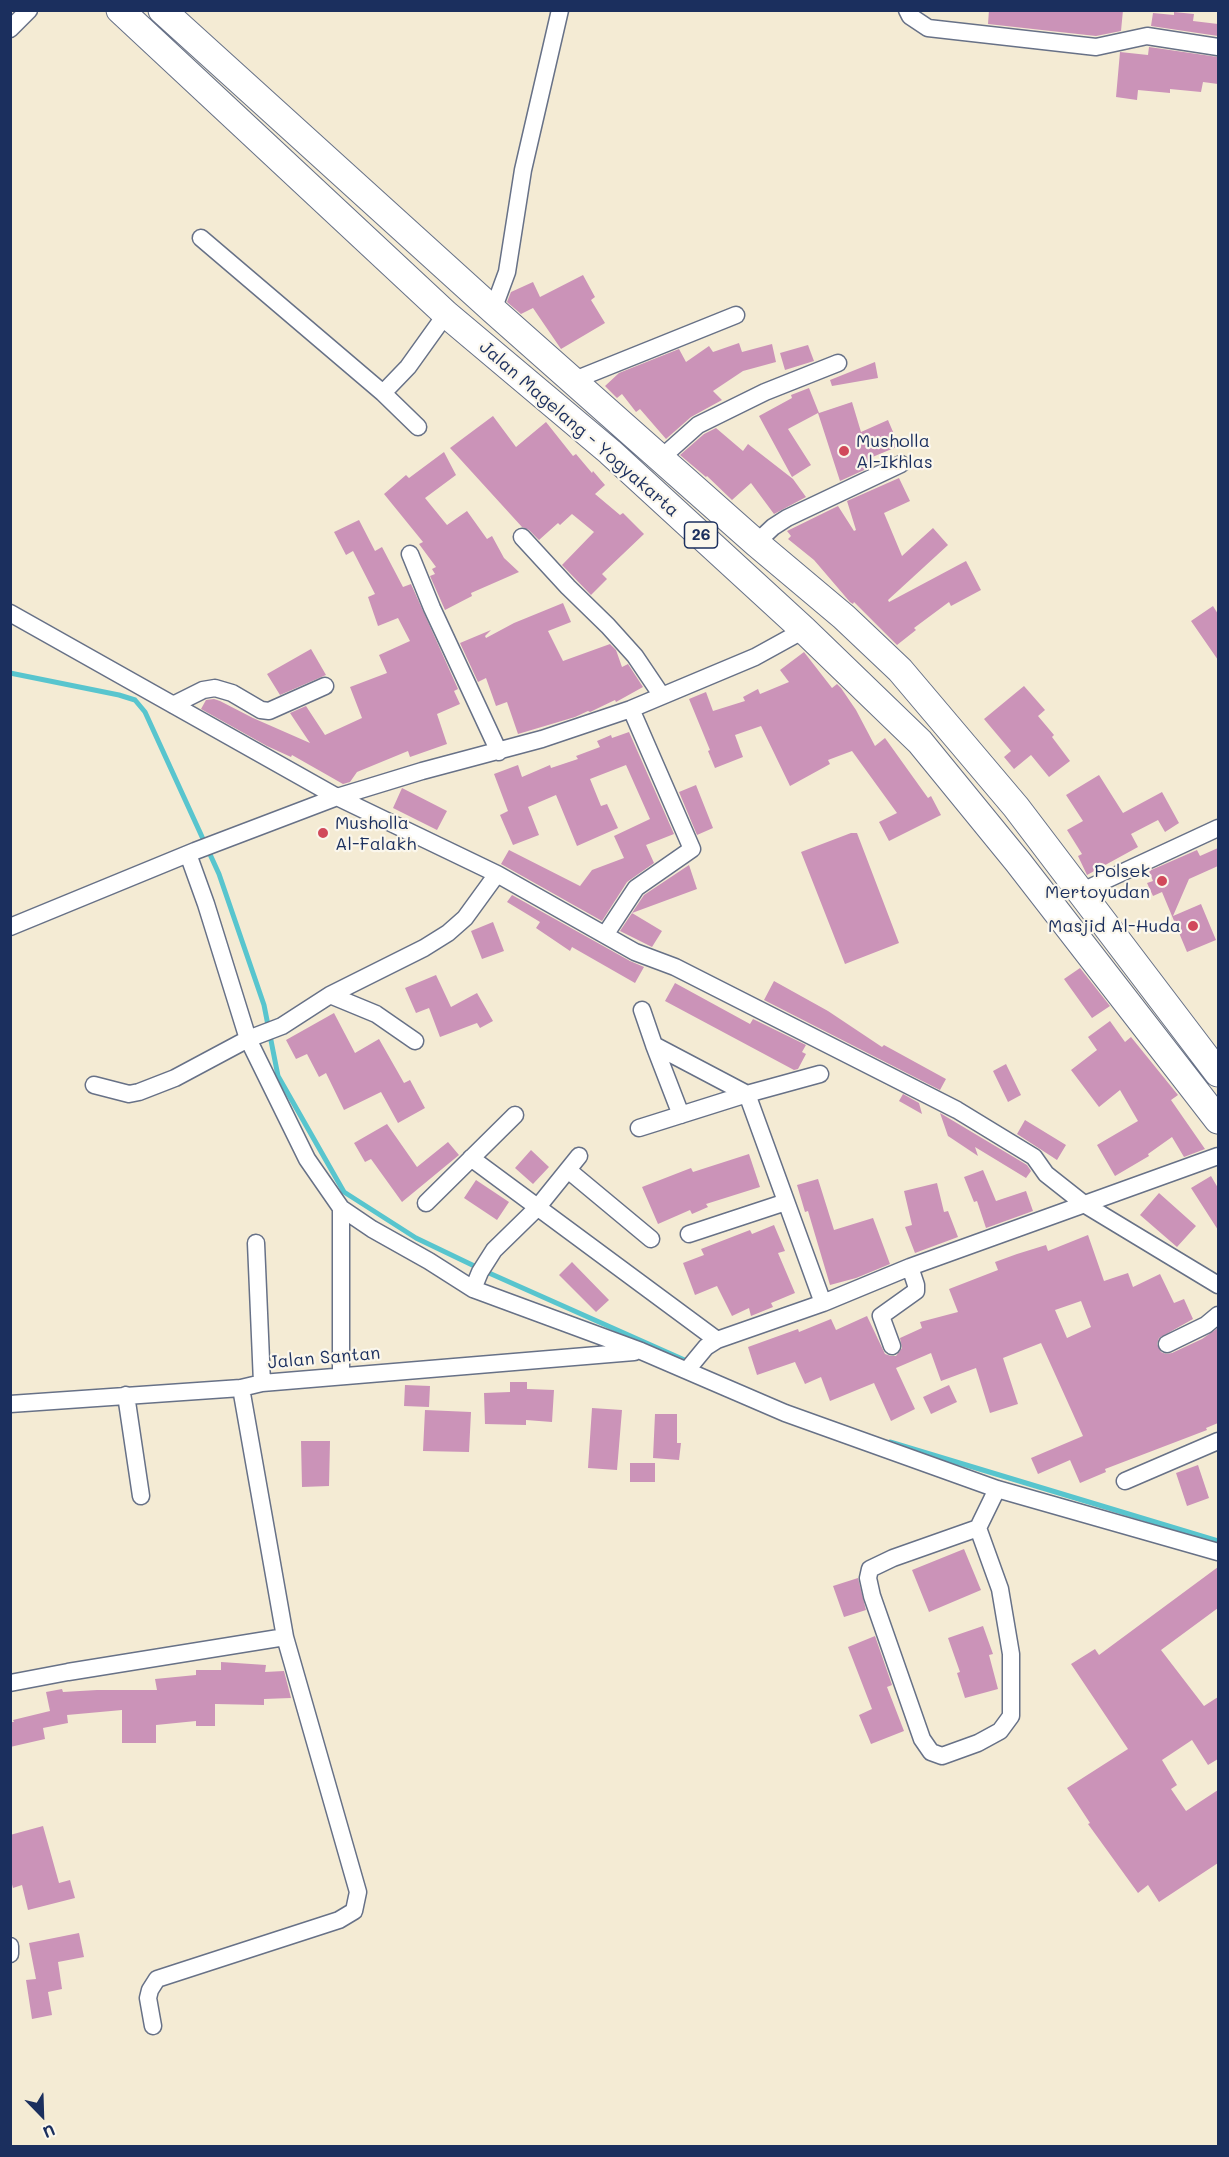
<!DOCTYPE html>
<html>
<head>
<meta charset="utf-8">
<style>
  body { margin:0 }
  #map { position:relative; width:1229px; height:2157px; overflow:hidden; background:#f4ebd4; font-family:Mali,sans-serif }
  canvas { display:block }
  .frame { position:absolute; inset:0; border:12px solid #1b2f5e; pointer-events:none }
  .north { position:absolute; left:12px; top:2085px; width:60px; height:60px; -webkit-text-stroke:4px #fbf7ec; paint-order:stroke; rotate:157deg; font-size:16px; font-weight:700; line-height:24px; text-align:center; color:#1b2f5e }
  .north::after { content:''; display:block; margin:auto; width:21px; height:27px; background:#1b2f5e; clip-path:polygon(50% 0,100% 100%,50% 72%,0 100%) }
</style>
</head>
<body>
<div id="map">
<canvas width="1229" height="2157"></canvas>
<div class="frame"></div>
<div class="north">U</div>
</div>
<script>
const context = document.querySelector('canvas').getContext('2d');
context.lineJoin = 'round';
const shape = rows => new Path2D(rows.map(r => 'M' + r).join(''));
function stroke(path, color, width, dash) { context.strokeStyle = color; context.lineWidth = width; context.lineCap = dash ? 'butt' : 'round'; context.setLineDash(dash || []); context.stroke(path); }
function paint(path, color) { context.fillStyle = color; context.fill(path, 'evenodd'); }
function write(font, color, halo, rows, align = 'center') {
  context.font = font + ' Mali,sans-serif'; context.lineWidth = 4.5; context.setLineDash([]); context.textBaseline = 'middle'; context.strokeStyle = halo; context.fillStyle = color; for (const [text, x, y, turn = 0] of rows) {
    context.save(); context.translate(x, y); context.rotate((+turn || 0) * Math.PI / 180); context.textAlign = isNaN(turn) ? turn : align; if (halo) context.strokeText(text, 0, 0); context.fillText(text, 0, 0); context.restore();
  }
}
const stream = shape([
  [10,673,119,695,135,700,145,712,219,874,264,1005,278,1076,344,1192,416,1238,489,1273,689,1362],
  [890,1442,1218,1541]
]);
const building = shape([
  [989,10,1123,10,1121,31,1096,36,988,24],
  [1174,12,1194,14,1193,21,1218,24,1218,36,1151,26,1153,13,1174,15],
  [1149,47,1218,57,1218,84,1203,82,1201,92,1170,89,1170,93,1138,90,1137,100,1116,97,1120,52,1148,55],
  [583,275,595,297,591,300,605,323,561,349,533,308,521,314,507,302,511,292,533,282,540,297],
  [739,343,742,352,772,344,776,362,743,371,713,391,722,400,691,417,666,439,640,409,636,412,622,394,617,398,605,386,619,373,679,349,686,362,709,346,713,352],
  [808,345,814,361,785,370,780,353],
  [875,362,878,378,832,386,830,380],
  [809,388,819,413,852,402,861,432,888,420,899,446,870,458,873,466,840,481,818,413,788,429,811,465,792,477,759,416,792,398,791,395],
  [493,416,516,447,546,422,573,456,576,454,592,473,593,471,605,485,595,494,620,515,623,513,644,534,602,574,607,579,591,595,562,565,594,532,572,514,560,525,558,523,539,540,529,530,522,527,450,448],
  [716,428,743,451,748,444,793,479,806,497,774,514,751,483,732,500,707,476,706,477,680,455,704,434],
  [444,452,456,475,425,498,447,525,467,511,487,539,492,536,504,558,519,572,471,593,472,596,445,610,430,576,435,574,432,569,436,567,419,544,423,542,384,494,406,475,409,478],
  [899,478,910,501,884,513,902,556,933,528,948,545,888,600,889,602,966,561,981,590,951,606,949,602,914,628,916,630,897,645,854,602,853,604,850,602,814,560,788,539,791,536,787,531,838,506,854,531,856,530,847,501],
  [359,520,375,551,382,547,403,587,411,584,458,689,454,691,460,704,437,714,447,744,410,757,408,751,357,772,350,782,343,784,292,755,291,757,267,746,201,709,206,700,214,699,220,701,253,718,310,743,290,713,306,706,325,735,362,718,350,687,387,673,379,655,410,641,398,618,378,626,368,597,375,594,353,551,346,555,334,532],
  [563,603,571,622,548,631,563,661,610,644,616,650,622,667,628,664,643,687,616,702,615,700,590,712,588,711,575,717,518,734,507,702,496,706,486,678,478,682,460,643,491,630,485,636,486,638,514,623],
  [1213,606,1218,614,1218,660,1191,621],
  [311,649,326,675,280,695,267,674],
  [804,652,832,688,837,684,841,688,856,710,875,746,885,738,928,798,931,796,941,815,889,841,879,822,897,813,852,751,828,760,830,764,790,786,761,726,735,735,743,757,715,768,708,751,710,750,689,699,706,692,713,711,745,701,743,697,758,689,760,694,789,682,780,670],
  [1024,686,1045,710,1038,716,1054,735,1052,737,1070,761,1049,777,1031,755,1014,769,1004,757,1011,751,984,719],
  [629,732,674,834,646,845,654,863,627,882,602,921,501,864,509,850,580,886,592,870,624,858,614,836,650,819,626,765,590,779,601,806,607,804,618,828,577,846,556,795,528,807,539,835,513,845,500,815,508,811,494,774,518,765,522,777,550,765,551,768,578,759,576,756,600,747,597,741,611,735,612,738],
  [1099,775,1123,813,1162,792,1179,823,1165,832,1158,820,1131,834,1138,847,1087,875,1078,856,1082,854,1067,830,1083,821,1066,795],
  [696,785,713,828,697,835,679,792],
  [402,788,447,811,437,830,393,808],
  [851,833,857,833,899,943,845,964,801,852],
  [1218,848,1218,866,1189,879,1173,916,1201,904,1216,940,1187,952,1162,892,1153,896,1147,883,1153,881,1149,871,1197,850,1200,856],
  [689,865,697,889,632,913,662,931,652,947,620,931,644,895],
  [512,895,630,961,644,967,635,983,572,947,570,951,536,928,540,922,507,902],
  [493,922,504,951,482,959,471,931],
  [1080,968,1110,1006,1092,1018,1064,979],
  [436,975,451,1007,477,993,493,1021,480,1028,477,1023,440,1037,429,1008,416,1013,405,988],
  [774,981,828,1011,882,1047,884,1045,946,1079,940,1090,764,1000],
  [675,983,750,1024,753,1019,806,1045,802,1052,806,1054,798,1069,794,1070,665,1001],
  [334,1013,355,1053,379,1039,404,1083,410,1080,425,1108,398,1123,381,1092,344,1110,326,1073,319,1077,307,1054,296,1059,286,1040],
  [1110,1021,1125,1042,1131,1037,1178,1095,1171,1100,1205,1149,1184,1157,1172,1137,1148,1154,1149,1156,1115,1176,1097,1145,1138,1121,1120,1090,1099,1107,1071,1070,1097,1050,1088,1037],
  [1006,1064,1021,1095,1008,1102,993,1071],
  [903,1094,919,1103,922,1114,899,1101],
  [940,1113,1027,1165,1031,1171,1026,1178,975,1147,978,1156,948,1136],
  [1025,1120,1066,1145,1057,1160,1017,1134],
  [387,1124,417,1167,448,1142,459,1155,402,1202,371,1159,365,1162,354,1143],
  [531,1150,549,1167,533,1184,515,1168],
  [749,1154,760,1187,706,1204,708,1207,692,1214,690,1210,658,1224,642,1187,691,1168,693,1172],
  [983,1170,996,1201,1026,1191,1033,1211,986,1228,977,1201,974,1202,964,1177],
  [1211,1176,1218,1188,1218,1230,1191,1188],
  [818,1179,834,1230,873,1218,890,1264,856,1278,830,1285,808,1211,805,1212,797,1185],
  [476,1180,509,1202,497,1220,464,1198],
  [937,1183,944,1212,948,1211,958,1237,915,1253,905,1227,912,1225,904,1191],
  [1159,1193,1196,1226,1177,1247,1140,1215],
  [774,1225,785,1251,778,1253,795,1293,771,1303,773,1307,751,1316,749,1308,732,1316,717,1286,695,1295,683,1263,704,1255,701,1249,750,1230,752,1234],
  [1088,1235,1104,1281,1128,1273,1133,1287,1160,1274,1174,1303,1184,1299,1193,1319,1159,1338,1157,1344,1161,1352,1166,1354,1172,1353,1202,1339,1218,1328,1218,1423,1206,1428,1207,1430,1105,1469,1106,1472,1080,1483,1070,1460,1038,1474,1031,1458,1083,1436,1041,1343,1003,1358,1018,1404,990,1413,976,1368,941,1381,931,1353,896,1368,915,1409,891,1421,874,1383,830,1401,821,1377,805,1384,795,1362,757,1375,748,1347,798,1329,799,1332,831,1319,836,1330,867,1316,885,1354,891,1356,896,1356,902,1348,900,1338,922,1328,920,1322,958,1312,949,1289,998,1270,995,1262,1017,1254,1046,1245,1048,1251],
  [1081,1301,1091,1327,1067,1338,1055,1310],
  [572,1262,609,1300,596,1312,559,1275],
  [510,1382,527,1382,527,1389,554,1390,552,1422,526,1420,526,1425,485,1424,484,1393,510,1392],
  [405,1385,430,1386,429,1407,404,1406],
  [949,1385,957,1402,931,1414,923,1397],
  [592,1408,622,1410,617,1470,588,1468],
  [425,1410,471,1412,469,1452,423,1451],
  [655,1414,677,1414,677,1443,681,1443,679,1460,653,1458],
  [301,1441,330,1441,329,1486,302,1487],
  [630,1463,655,1463,655,1482,630,1482],
  [1198,1465,1209,1498,1187,1506,1176,1473],
  [964,1549,981,1590,929,1612,912,1570],
  [1218,1567,1218,1608,1161,1650,1204,1706,1218,1697,1218,1759,1208,1765,1192,1740,1162,1760,1177,1785,1171,1789,1186,1811,1218,1790,1218,1863,1159,1902,1148,1885,1138,1893,1088,1824,1090,1823,1067,1788,1128,1749,1071,1664,1095,1649,1099,1655],
  [858,1578,866,1610,844,1617,833,1586],
  [983,1626,993,1654,989,1655,998,1689,965,1698,957,1673,960,1672,948,1638],
  [875,1636,892,1685,887,1687,904,1731,871,1744,859,1715,872,1709,848,1647],
  [221,1662,266,1665,265,1672,284,1671,291,1698,264,1699,264,1705,215,1704,215,1726,196,1726,196,1721,156,1725,156,1743,122,1743,122,1710,67,1715,68,1723,43,1728,45,1739,10,1747,10,1722,14,1722,13,1720,50,1711,46,1692,62,1689,63,1692,97,1690,157,1690,155,1679,196,1675,196,1670,221,1670],
  [43,1826,59,1883,70,1880,75,1898,28,1910,22,1885,13,1888,10,1877,10,1835],
  [79,1933,84,1957,58,1962,62,1989,48,1992,52,2015,32,2019,26,1980,36,1979,29,1943]
]);
const minor = shape([
  [907,10,910,16,928,28,1096,47,1147,36,1218,47],
  [10,29,29,10],
  [201,238,383,393],
  [493,310,507,272,523,170,560,10],
  [572,381,736,315],
  [418,427,383,393,408,367,446,314],
  [661,458,698,425,765,392,838,363],
  [522,537,568,587,608,626,635,656,662,696],
  [756,543,773,527,787,518,901,464],
  [410,554,432,608,499,752],
  [10,613,337,797,497,874,635,952,675,967,957,1110,1034,1157,1046,1174,1084,1204,1218,1285],
  [173,705,203,690,215,688,232,693,261,710,269,711,325,686],
  [188,854,206,904,248,1039,307,1159,341,1208,372,1229,429,1261,473,1289,641,1351,785,1413,997,1489,1218,1552],
  [1080,892,1218,828],
  [10,927,195,851,337,797,422,771,542,739,631,709,755,657,804,630],
  [605,935,636,888,692,849,631,709],
  [330,995,376,1014,415,1041],
  [642,1010,654,1045,747,1094,823,1303],
  [654,1045,681,1115],
  [94,1085,129,1094,139,1092,175,1078,248,1039,282,1026,330,995,424,948,448,933,465,918,497,874],
  [639,1128,747,1094,820,1074],
  [471,1158,717,1340],
  [568,1170,651,1239],
  [426,1203,515,1115],
  [341,1208,341,1376],
  [689,1234,786,1202],
  [256,1243,262,1383],
  [473,1289,480,1272,494,1250,537,1208,579,1156],
  [1167,1344,1206,1325,1218,1315],
  [892,1346,881,1316,916,1291,916,1285,910,1267],
  [687,1370,706,1347,717,1340,823,1303,910,1267,1218,1156],
  [126,1395,141,1496],
  [10,1404,241,1388,262,1383,634,1352],
  [1125,1481,1218,1441],
  [978,1528,1000,1589,1011,1654,1011,1716,1000,1731,978,1743,942,1756,931,1752,922,1739,872,1596,868,1578,870,1569,893,1558,978,1528],
  [978,1528,997,1489],
  [10,1683,68,1672,285,1637,241,1388],
  [10,1946,10,1954],
  [153,2026,148,1998,150,1990,157,1979,339,1920,354,1911,358,1892,285,1637]
]);
const trunk = shape([
  [120,10,446,314,610,452,804,630,920,742,1018,862,1218,1120],
  [162,10,493,310,756,543,844,617,900,670,1016,807,1218,1073]
]);
const markers = [
  [844,451,6,"#d1495b"],
  [323,833,6,"#d1495b"],
  [1162,881,6,"#d1495b"],
  [1193,926,6,"#d1495b"]
];
const shields = [
  [701,535,33]
];
const shieldNames = [
  ["26",701,535]
];
const streetNames = [
  ["Jalan Magelang - Yogyakarta",579,429,41],
  ["Jalan Santan",324,1358,-5]
];
const poiNames = [
  ["Musholla",856,441],
  ["Al-Ikhlas",856,462],
  ["Musholla",335,823],
  ["Al-Falakh",335,844],
  ["Polsek",1150,871,"right"],
  ["Mertoyudan",1150,892,"right"],
  ["Masjid Al-Huda",1181,926,"right"]
];
stroke(stream, '#58c5ce', 5);
paint(building, '#cb93b8');
stroke(minor, '#677187', 19);
stroke(trunk, '#677187', 29);
stroke(minor, '#fff', 16);
stroke(trunk, '#fff', 27);
for (const [x, y, r, color] of markers) { const dot = new Path2D(); dot.arc(x, y, r, 0, 2 * Math.PI); context.fillStyle = color; context.fill(dot); stroke(dot, '#fbf7ec', 2); }
for (const [x, y, w] of shields) { const box = new Path2D(); box.roundRect(x - w / 2, y - 13, w, 26, 4.5); context.fillStyle = '#fbf7ec'; context.fill(box); stroke(box, '#1b2f5e', 1.5); }
write('bold 16px', '#1b2f5e', null, shieldNames);
write('18px', '#1b2f5e', '#fbf7ec', streetNames);
write('18px', '#1b2f5e', '#fbf7ec', poiNames, 'left');
</script>
</body>
</html>
